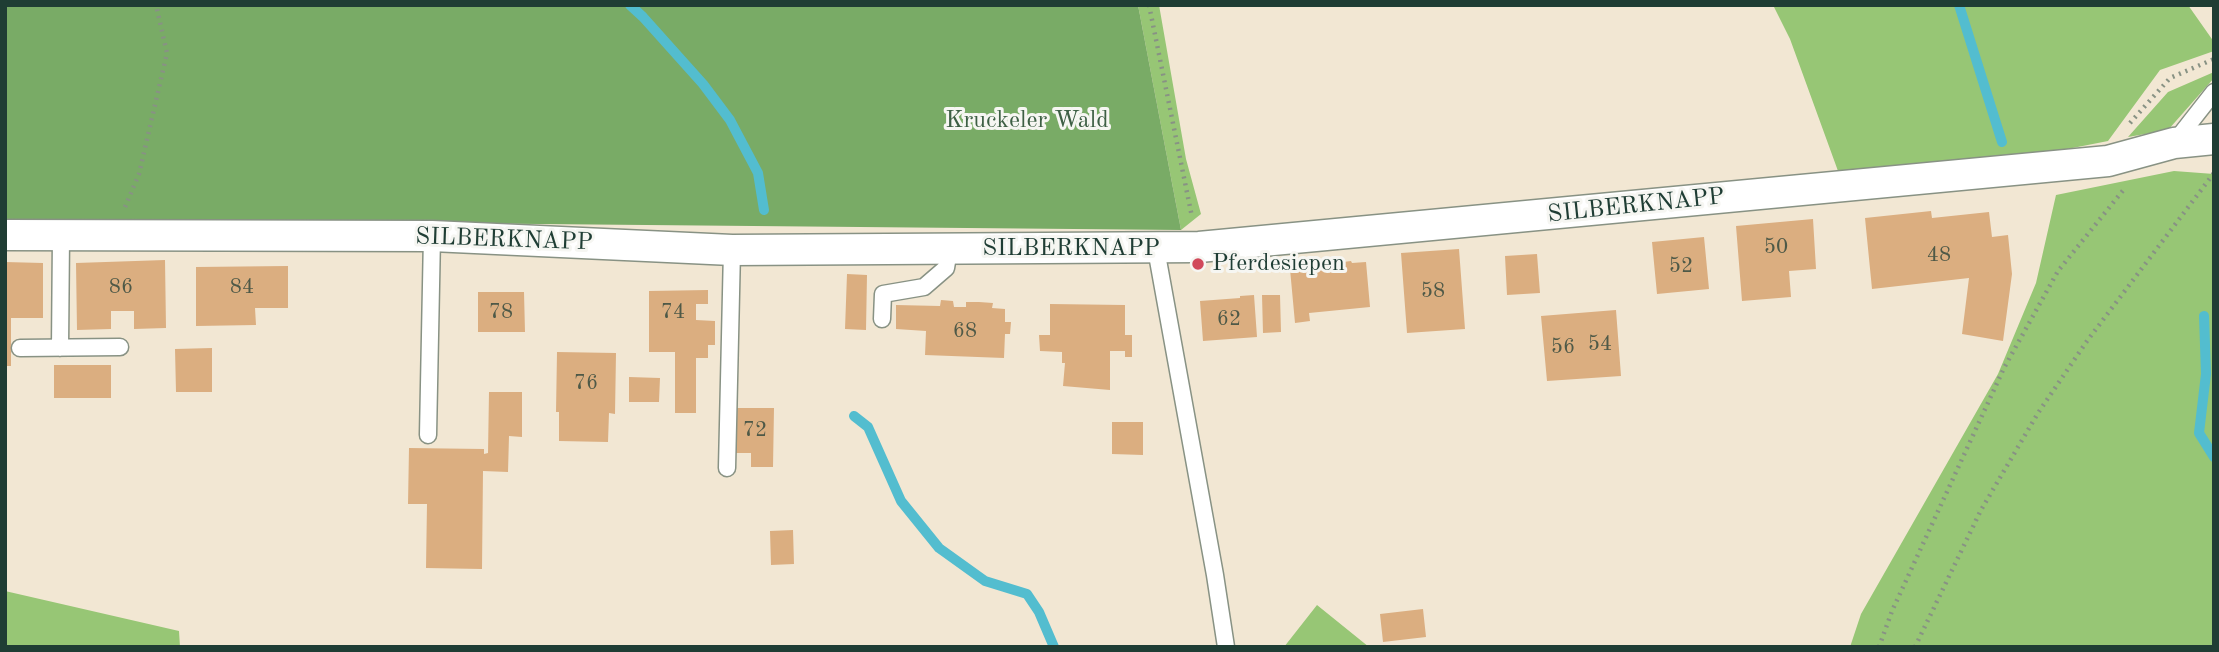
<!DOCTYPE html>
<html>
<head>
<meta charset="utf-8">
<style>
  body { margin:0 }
  #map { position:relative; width:2219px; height:652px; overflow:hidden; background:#f2e7d3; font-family:"Old Standard TT",serif }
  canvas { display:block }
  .frame { position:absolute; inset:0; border:7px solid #1f3d34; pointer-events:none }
</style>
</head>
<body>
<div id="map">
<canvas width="2219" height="652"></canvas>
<div class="frame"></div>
</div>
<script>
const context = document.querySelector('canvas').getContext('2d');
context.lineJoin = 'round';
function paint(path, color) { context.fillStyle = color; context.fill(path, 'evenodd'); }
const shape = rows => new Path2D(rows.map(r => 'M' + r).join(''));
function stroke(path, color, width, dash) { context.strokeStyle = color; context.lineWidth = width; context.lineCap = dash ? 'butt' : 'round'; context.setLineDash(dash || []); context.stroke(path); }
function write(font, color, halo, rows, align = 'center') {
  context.font = font + ' "Old Standard TT",serif'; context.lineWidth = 6; context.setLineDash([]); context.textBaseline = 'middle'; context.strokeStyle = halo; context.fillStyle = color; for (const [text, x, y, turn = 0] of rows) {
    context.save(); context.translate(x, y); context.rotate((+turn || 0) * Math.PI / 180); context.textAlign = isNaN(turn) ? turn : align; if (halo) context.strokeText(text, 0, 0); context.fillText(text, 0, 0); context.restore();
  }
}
const green = shape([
  [1138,5,1159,5,1186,159,1201,214,1181,230],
  [1773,5,2188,5,2214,42,2214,51,2160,70,2108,141,2037,155,1838,171,1790,39],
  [2214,72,2214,78,2168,130,2128,137,2168,92],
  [2174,171,2214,174,2214,647,1850,647,1861,614,1998,374,2036,283,2056,195],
  [5,591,179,631,180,647,5,647],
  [1317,605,1369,647,1284,647]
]);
const forest = shape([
  [5,5,1138,5,1181,230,5,219]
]);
const stream = shape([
  [630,5,643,17,703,84,730,120,758,173,764,210],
  [1959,5,2002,142],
  [2204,316,2206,374,2199,433,2214,457],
  [854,416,868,427,901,501,939,548,985,581,1027,594,1039,612,1054,647]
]);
const building = shape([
  [1931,211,1932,218,1989,212,1992,237,2008,235,2012,274,2003,341,1962,334,1969,278,1872,289,1865,218],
  [1813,219,1816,269,1789,271,1791,297,1742,301,1736,226],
  [1704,237,1709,289,1657,294,1652,242],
  [1459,249,1465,329,1407,333,1401,253],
  [1537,254,1540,293,1507,295,1505,256],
  [165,260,166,328,134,329,134,311,111,311,111,329,77,330,76,263],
  [1351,261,1352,263,1366,262,1370,307,1309,313,1310,321,1295,323,1290,269],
  [5,262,43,263,43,318,11,318,11,366,5,366],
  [288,266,288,308,255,308,256,325,196,326,196,267],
  [847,274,867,275,866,330,845,329],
  [708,290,708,304,696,304,696,320,715,321,715,345,708,345,708,358,696,358,696,413,675,413,675,352,649,352,649,291],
  [478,292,524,292,525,332,478,332],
  [1254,295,1257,337,1203,341,1200,301,1240,298,1240,296],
  [1262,295,1280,295,1281,332,1263,333],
  [941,300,953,301,954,307,966,307,966,302,979,302,993,303,992,308,1005,309,1005,322,1011,322,1010,334,1005,334,1004,358,925,355,926,331,896,329,896,305,940,306],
  [1050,304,1125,305,1125,335,1132,335,1132,357,1125,357,1125,351,1110,351,1110,390,1063,386,1065,363,1062,363,1062,352,1040,351,1039,335,1050,335],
  [1616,310,1621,376,1547,381,1541,316],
  [212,348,212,392,176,392,175,349],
  [557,352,616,353,615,414,609,413,608,442,559,441,559,412,556,412],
  [54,365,111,365,111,398,54,398],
  [629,377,660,378,659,402,629,402],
  [489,392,522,392,522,437,509,436,508,472,483,471,482,569,426,568,427,504,408,504,409,448,484,449,484,454,488,453],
  [737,408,774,408,773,467,751,467,751,453,736,453],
  [1112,422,1143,422,1143,455,1112,454],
  [793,530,794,564,771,565,770,531],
  [1423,609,1426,637,1383,642,1380,614]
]);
const path = shape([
  [1149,5,1192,217],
  [2130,123,2170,78,2214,59],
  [125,207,139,174,167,53,156,5],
  [1879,647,1892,611,2004,368,2058,271,2125,188],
  [1915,647,1981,510,2038,413,2087,341,2214,173]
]);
const service = shape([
  [2174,143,2214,92],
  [1156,249,1215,575,1226,647],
  [882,319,883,294,924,287,946,268,949,250],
  [20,348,120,347],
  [60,348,61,236],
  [428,435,432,236],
  [727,468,732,250]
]);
const minor = shape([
  [5,235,432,236,732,250,1199,247,2108,161,2174,143,2214,139]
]);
const markers = [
  [1198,264,7,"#d1495b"]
];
const numberNames = [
  ["50",1776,247],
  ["48",1939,255],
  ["52",1681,266],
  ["86",121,287],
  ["84",242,287],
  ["58",1433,291],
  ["78",501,312],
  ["74",673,312],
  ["62",1229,319],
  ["68",965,331],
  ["54",1600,344],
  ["56",1563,347],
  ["76",586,383],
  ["72",755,430]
];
const parkNames = [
  ["Kruckeler Wald",1027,121]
];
const streetNames = [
  ["SILBERKNAPP",1636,206,-6],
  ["SILBERKNAPP",504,240,2],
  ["SILBERKNAPP",1071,249]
];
const poiNames = [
  ["Pferdesiepen",1212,264]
];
paint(green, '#97c675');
paint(forest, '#79ab66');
stroke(stream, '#53bdcf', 10);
paint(building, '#dbae80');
stroke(service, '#889284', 19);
stroke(minor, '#889284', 33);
stroke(path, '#889284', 4.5, [2, 5]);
stroke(service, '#fff', 16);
stroke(minor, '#fff', 30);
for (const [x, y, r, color] of markers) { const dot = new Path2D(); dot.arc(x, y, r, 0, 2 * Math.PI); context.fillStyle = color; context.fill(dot); stroke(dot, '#f6f6f2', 2.5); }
write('21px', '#4e5947', null, numberNames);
write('24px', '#3d5f44', '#f6f6f2', parkNames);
write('24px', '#1f3d34', '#f6f6f2', streetNames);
write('24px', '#1f3d34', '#f6f6f2', poiNames, 'left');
</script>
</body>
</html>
